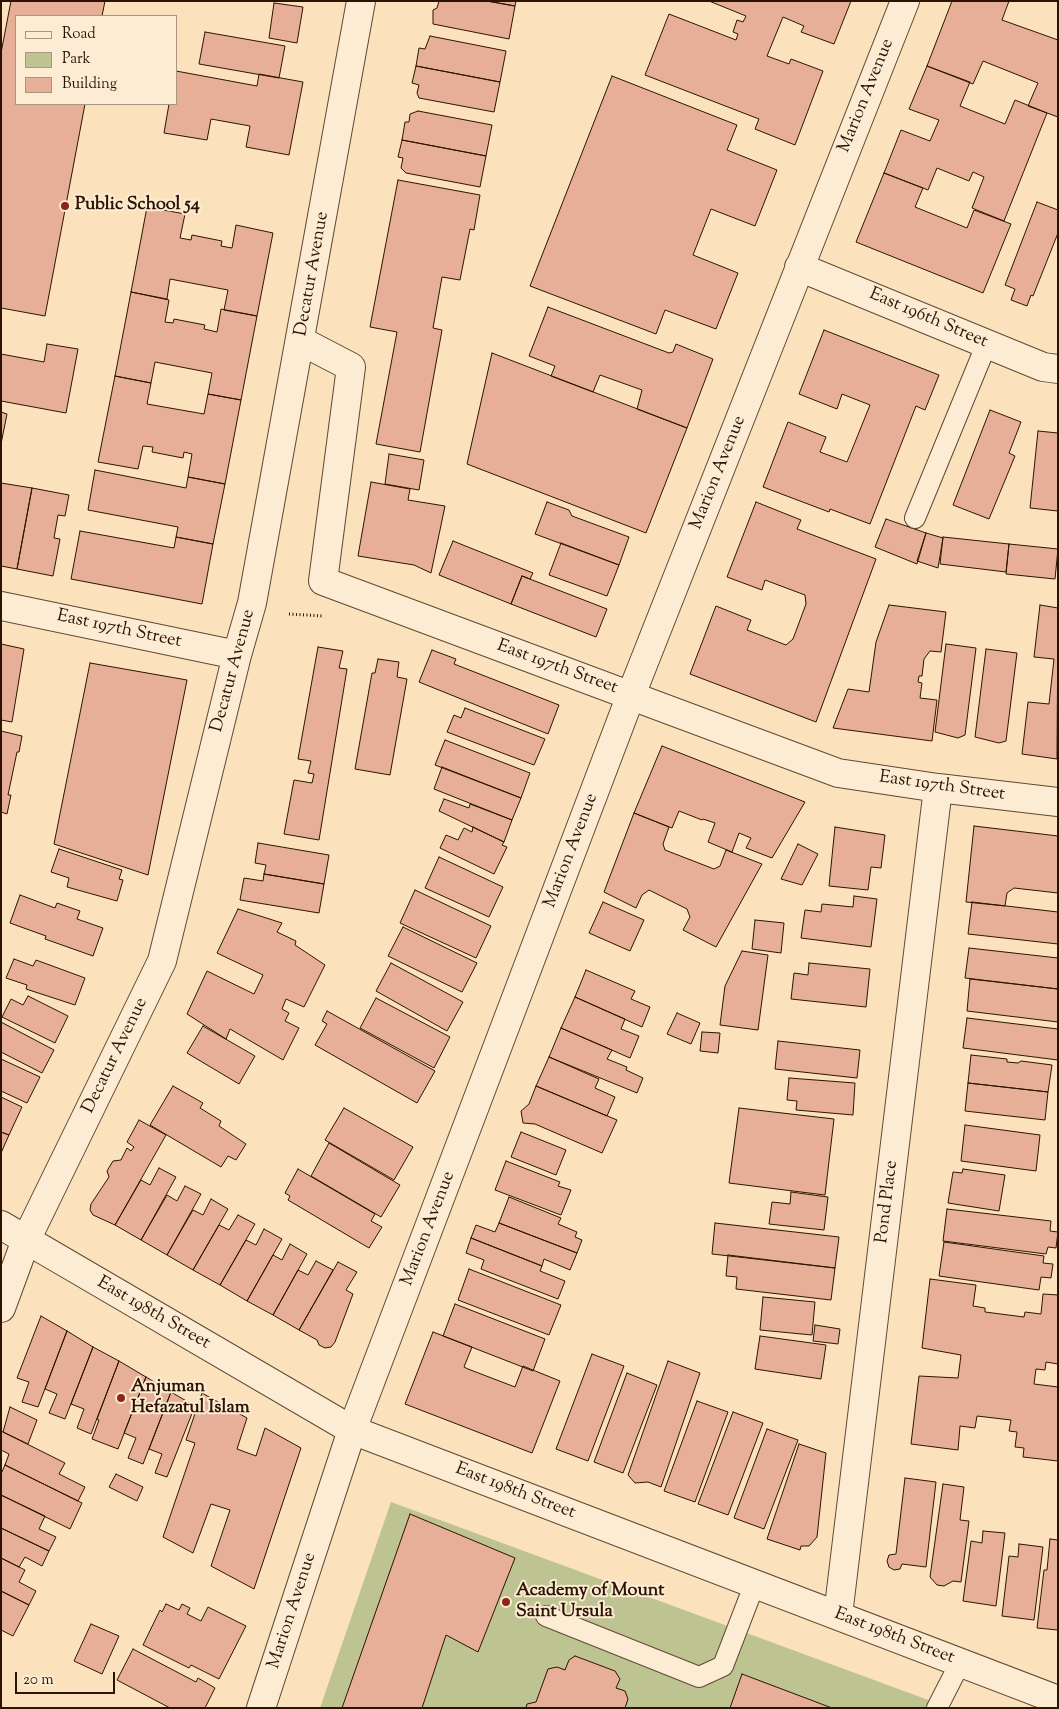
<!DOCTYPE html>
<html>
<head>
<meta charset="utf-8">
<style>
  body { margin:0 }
  #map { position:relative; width:1059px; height:1709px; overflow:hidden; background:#fbe2bd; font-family:"Sorts Mill Goudy",serif }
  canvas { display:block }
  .frame { position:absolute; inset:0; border:2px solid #2d1402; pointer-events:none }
  .legend { position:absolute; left:15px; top:15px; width:162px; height:90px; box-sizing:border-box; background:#fcecd4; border:1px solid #a99680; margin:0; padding:6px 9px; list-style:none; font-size:15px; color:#2d1402 }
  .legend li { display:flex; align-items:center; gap:10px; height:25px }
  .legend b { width:25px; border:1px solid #a99680 }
  .scale { position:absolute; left:15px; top:1672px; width:100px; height:22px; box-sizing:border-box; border:2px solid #2d1402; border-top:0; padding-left:6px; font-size:15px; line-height:18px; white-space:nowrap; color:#2d1402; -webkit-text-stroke:4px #fcecd4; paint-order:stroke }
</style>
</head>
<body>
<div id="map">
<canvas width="1059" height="1709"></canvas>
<div class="frame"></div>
<ul class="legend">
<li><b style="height:6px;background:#fcecd4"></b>Road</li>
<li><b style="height:14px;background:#bec392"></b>Park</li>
<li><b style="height:14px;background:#e7ae98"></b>Building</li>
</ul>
<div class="scale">20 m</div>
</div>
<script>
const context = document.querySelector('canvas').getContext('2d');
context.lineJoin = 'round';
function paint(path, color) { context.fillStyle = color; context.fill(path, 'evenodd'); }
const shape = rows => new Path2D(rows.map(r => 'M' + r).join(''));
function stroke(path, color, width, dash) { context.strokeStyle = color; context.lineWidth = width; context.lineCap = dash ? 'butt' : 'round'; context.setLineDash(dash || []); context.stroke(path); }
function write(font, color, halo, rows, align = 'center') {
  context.font = font + ' "Sorts Mill Goudy",serif'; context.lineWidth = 4; context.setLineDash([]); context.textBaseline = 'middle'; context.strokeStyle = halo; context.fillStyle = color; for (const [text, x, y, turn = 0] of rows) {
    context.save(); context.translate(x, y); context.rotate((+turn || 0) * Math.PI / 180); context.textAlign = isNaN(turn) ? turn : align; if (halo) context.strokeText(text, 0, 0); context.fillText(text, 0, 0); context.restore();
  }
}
const green = shape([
  [391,1502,950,1708,320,1708]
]);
const building = shape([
  [11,1,105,1,102,16,16,16,16,104,85,104,45,316,1,308,1,53,11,1],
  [439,1,487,1,515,6,509,39,433,24,433,10,437,8,439,1],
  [487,1,516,1,515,6,487,1],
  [709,1,851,1,834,44,801,32,804,26,783,17,767,56,789,64,791,59,823,71,795,145,755,129,759,119,645,75,669,14,736,40,738,34,733,32,737,20,743,22,746,16,709,1],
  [952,1,1009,1,1002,20,1058,40,1058,117,1028,106,1038,83,983,61,973,84,927,66,952,1],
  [274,3,303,7,297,43,269,38,274,3],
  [205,32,285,46,279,78,199,64,205,32],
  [430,36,506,51,500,82,416,66,419,48,425,49,430,36],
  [416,66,500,82,494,112,419,98,417,93,419,85,412,83,416,66],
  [927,66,970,82,960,106,1005,124,1015,100,1047,113,1004,221,972,208,984,177,973,172,969,181,937,168,928,190,884,173,901,130,930,141,939,120,909,109,927,66],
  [176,71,257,86,259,74,303,82,289,155,246,147,250,126,211,119,207,140,164,133,169,104,176,104,176,71],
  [612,76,737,125,727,150,777,170,755,226,711,209,693,255,738,273,716,329,665,310,656,334,530,286,612,76],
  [418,111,492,125,486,156,402,140,405,122,409,122,410,114,418,111],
  [402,140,486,156,480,187,406,173,401,168,403,158,398,157,402,140],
  [884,173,923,188,915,207,967,228,974,210,1011,224,983,293,856,242,884,173],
  [398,180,480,195,474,230,470,229,460,280,442,277,433,328,442,330,420,452,376,444,397,332,370,327,398,180],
  [1037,202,1058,210,1058,233,1033,296,1031,295,1027,306,1011,300,1015,289,1005,285,1037,202],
  [147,207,185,214,180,238,191,240,192,235,222,241,221,246,232,248,236,225,273,233,257,316,224,310,228,290,170,279,167,299,131,292,147,207],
  [131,292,169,300,165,322,173,323,174,319,205,325,204,329,217,332,221,309,257,316,241,400,208,394,212,373,155,362,151,383,115,376,131,292],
  [548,307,669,353,673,352,676,344,713,359,687,428,637,409,642,390,600,375,593,392,551,376,555,366,529,356,548,307],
  [824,330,939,375,925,410,916,406,870,524,830,509,829,512,763,487,788,422,826,437,820,452,847,462,870,405,842,394,837,409,799,394,824,330],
  [47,344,78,349,66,413,1,401,1,354,44,362,47,344],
  [492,353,687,428,646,533,467,464,492,353],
  [115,376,151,383,147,404,204,414,208,394,241,400,225,484,188,477,192,454,184,452,183,458,152,452,153,447,143,446,138,469,98,462,115,376],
  [990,410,1021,422,1009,453,1015,456,989,519,953,505,990,410],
  [1,412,7,414,1,444,1,412],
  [1038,431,1058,433,1058,511,1030,508,1038,431],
  [389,454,424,460,419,490,385,484,389,454],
  [95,470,186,488,188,477,225,484,213,544,176,537,178,527,88,510,95,470],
  [371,482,410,489,408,500,445,506,431,573,414,565,358,556,371,482],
  [1,483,32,488,17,569,1,566,1,483],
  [32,488,69,495,65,516,58,515,54,538,60,539,53,576,17,569,32,488],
  [547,502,569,510,572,516,629,537,619,565,535,534,547,502],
  [756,502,801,520,797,529,876,559,816,722,690,674,716,606,751,620,747,630,786,645,793,639,806,604,805,595,765,580,762,590,727,577,756,502],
  [886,519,926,533,917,564,875,547,886,519],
  [80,531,174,548,176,537,213,544,202,604,71,579,80,531],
  [926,533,943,538,938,568,917,561,926,533],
  [943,537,1009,544,1006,572,940,564,943,537],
  [453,541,533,573,530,579,522,576,511,604,439,575,453,541],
  [561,543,619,565,607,596,549,575,561,543],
  [1009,544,1058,549,1055,579,1006,574,1009,544],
  [522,576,607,609,596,637,511,604,522,576],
  [889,605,946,612,941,652,930,651,924,659,922,676,919,676,918,682,922,683,920,698,937,700,932,741,833,728,848,689,869,692,876,642,889,605],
  [1040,605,1058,608,1057,759,1022,754,1028,702,1049,704,1054,659,1034,657,1040,605],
  [1,644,24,649,12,722,1,720,1,644],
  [946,644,976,648,965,735,958,738,935,732,946,644],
  [318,647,343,651,339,668,347,669,319,840,284,834,294,780,312,783,314,774,308,773,311,761,298,759,318,647],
  [986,649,1017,653,1006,741,999,743,975,737,986,649],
  [432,650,456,659,454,664,559,705,548,734,419,682,432,650],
  [378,659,399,662,397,677,407,679,390,775,355,769,372,673,375,673,378,659],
  [90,663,187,680,148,875,54,844,90,663],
  [465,708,545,739,534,765,447,732,454,715,461,718,465,708],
  [1,731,22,736,19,752,17,752,8,795,11,795,7,814,1,812,1,731],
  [445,740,530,773,521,798,435,765,445,740],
  [662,746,805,802,772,858,746,848,751,838,739,833,732,852,708,842,715,823,703,819,702,820,679,811,672,828,634,813,662,746],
  [442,767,521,798,512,820,434,789,442,767],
  [444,799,469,808,470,804,512,820,504,842,439,811,444,799],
  [634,813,669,827,663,844,665,850,714,869,720,866,726,850,762,864,716,947,683,930,690,917,687,909,649,890,642,895,636,908,604,892,634,813],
  [974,826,1058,836,1058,893,1014,888,1007,893,1005,906,966,902,974,826],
  [473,827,504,842,502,845,507,847,494,874,440,848,446,835,458,840,464,828,472,832,473,827],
  [835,827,885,835,881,868,871,867,868,890,829,886,835,827],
  [258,843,329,855,324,884,264,874,266,865,255,863,258,843],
  [798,844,818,854,802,885,781,879,798,844],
  [59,849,122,870,119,879,123,880,117,901,67,887,69,878,51,872,59,849],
  [439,857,503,887,489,917,425,888,439,857],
  [264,874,324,884,319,913,240,900,244,878,263,881,264,874],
  [415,890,491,926,476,958,400,923,415,890],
  [20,895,55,908,57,903,80,911,77,919,103,928,93,956,45,939,46,936,10,923,20,895],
  [854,896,877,899,871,947,801,938,805,910,821,912,822,904,853,907,854,896],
  [603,902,644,920,630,951,589,933,603,902],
  [972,902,1058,912,1058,944,968,934,972,902],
  [238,909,282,923,277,932,296,941,295,945,325,965,304,1007,286,999,282,1009,289,1013,285,1021,299,1028,283,1060,230,1029,226,1039,187,1014,207,971,254,994,263,975,217,953,238,909],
  [755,920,784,923,781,953,752,949,755,920],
  [403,927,477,963,462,992,388,956,403,927],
  [969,948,1058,958,1058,989,965,978,969,948],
  [742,951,768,955,758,1030,720,1025,725,986,742,951],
  [14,959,33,966,36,960,85,978,75,1005,26,989,27,985,6,978,14,959],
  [391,963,463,1002,447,1031,376,991,391,963],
  [809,963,870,969,866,1007,791,999,794,973,808,975,809,963],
  [586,970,635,991,631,999,650,1007,642,1027,575,997,586,970],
  [970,979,1058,989,1058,1022,967,1011,970,979],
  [28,996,68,1016,55,1043,2,1017,11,999,23,1005,28,996],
  [575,997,625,1019,621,1029,639,1036,630,1058,561,1028,575,997],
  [376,998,450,1037,434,1068,360,1028,376,998],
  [327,1011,435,1071,417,1103,315,1045,327,1024,322,1021,327,1011],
  [677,1013,700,1023,691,1044,667,1034,677,1013],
  [967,1018,1058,1029,1058,1060,963,1048,967,1018],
  [1,1022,54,1050,42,1073,1,1052,1,1022],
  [203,1026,255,1056,239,1084,187,1053,203,1026],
  [561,1028,612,1050,607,1059,627,1067,626,1070,643,1078,637,1093,549,1057,561,1028],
  [702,1032,720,1033,718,1053,700,1051,702,1032],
  [778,1041,860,1050,857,1078,775,1069,778,1041],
  [971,1055,1007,1059,1007,1062,1018,1063,1021,1061,1052,1065,1048,1092,968,1083,971,1055],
  [549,1057,599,1079,595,1088,615,1097,607,1116,536,1086,549,1057],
  [1,1059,40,1077,27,1103,1,1091,1,1059],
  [789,1078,855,1083,853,1115,796,1110,797,1101,787,1100,789,1078],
  [968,1083,1048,1092,1045,1120,965,1111,968,1083],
  [173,1086,203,1103,200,1108,221,1121,219,1126,246,1144,236,1160,228,1156,221,1167,150,1125,173,1086],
  [536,1086,617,1120,602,1153,535,1124,523,1123,521,1111,529,1104,536,1086],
  [1,1097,22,1107,9,1135,1,1132,1,1097],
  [344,1108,413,1147,394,1180,325,1140,344,1108],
  [739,1108,834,1119,825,1195,729,1183,739,1108],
  [139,1120,166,1135,115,1225,93,1215,90,1210,91,1204,109,1177,107,1171,113,1161,121,1160,127,1148,131,1151,134,1147,127,1142,139,1120],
  [965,1125,1040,1135,1036,1171,961,1161,965,1125],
  [1,1132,9,1135,1,1153,1,1132],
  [521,1132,566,1150,556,1175,511,1157,521,1132],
  [329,1143,400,1185,381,1217,311,1176,329,1143],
  [506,1161,560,1182,558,1186,571,1190,561,1215,495,1190,506,1161],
  [159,1168,176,1177,141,1240,115,1225,141,1180,150,1185,159,1168],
  [298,1169,375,1214,371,1221,382,1227,369,1248,288,1200,290,1196,285,1193,298,1169],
  [963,1169,1005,1175,999,1211,948,1203,953,1172,962,1173,963,1169],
  [185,1186,201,1194,167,1255,141,1240,167,1195,177,1201,185,1186],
  [791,1192,828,1197,824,1230,769,1224,772,1202,790,1204,791,1192],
  [509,1197,561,1218,558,1224,577,1232,575,1237,582,1240,577,1253,499,1223,509,1197],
  [211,1199,228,1209,193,1270,167,1255,193,1210,203,1215,211,1199],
  [947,1209,1051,1221,1050,1231,1058,1232,1056,1248,1048,1247,1046,1254,943,1241,947,1209],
  [238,1215,255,1224,220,1285,193,1270,219,1225,229,1230,238,1215],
  [499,1223,577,1253,570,1270,544,1259,542,1266,471,1238,476,1225,495,1232,499,1223],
  [715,1223,839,1237,835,1268,712,1254,715,1223],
  [264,1229,282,1239,247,1301,220,1285,246,1240,256,1245,264,1229],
  [471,1238,542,1266,540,1271,565,1281,558,1299,481,1269,484,1260,466,1253,471,1238],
  [944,1242,1044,1256,1043,1263,1053,1264,1051,1278,1041,1277,1039,1290,939,1276,944,1242],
  [290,1244,307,1254,273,1315,247,1301,273,1255,282,1260,290,1244],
  [728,1255,835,1268,831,1300,736,1289,737,1277,726,1276,728,1255],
  [316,1261,333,1270,299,1330,273,1315,298,1270,308,1275,316,1261],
  [338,1262,357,1272,346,1290,353,1294,335,1342,331,1347,325,1348,319,1345,317,1340,299,1330,338,1262],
  [469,1269,561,1305,549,1335,458,1300,469,1269],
  [930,1279,976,1285,973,1306,985,1308,985,1312,1024,1317,1025,1312,1041,1314,1043,1294,1058,1295,1058,1364,1046,1362,1045,1370,1036,1369,1034,1384,1058,1387,1058,1461,1023,1457,1024,1448,1015,1447,1017,1432,1009,1431,1011,1420,977,1416,975,1428,960,1426,958,1450,911,1444,919,1376,958,1378,961,1355,922,1348,930,1279],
  [763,1297,815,1302,812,1335,760,1330,763,1297],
  [455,1304,545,1339,533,1371,443,1336,455,1304],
  [41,1316,67,1331,38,1407,22,1402,29,1382,17,1378,41,1316],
  [815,1325,840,1329,838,1344,813,1341,815,1325],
  [67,1331,93,1347,65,1419,49,1413,57,1394,45,1389,67,1331],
  [433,1332,472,1347,464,1367,468,1369,515,1387,523,1366,560,1381,532,1453,405,1404,433,1332],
  [760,1336,826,1345,821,1379,755,1369,760,1336],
  [93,1347,119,1361,91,1434,77,1428,84,1409,71,1404,93,1347],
  [592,1354,624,1366,588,1461,556,1449,592,1354],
  [119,1361,146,1377,118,1449,92,1439,99,1420,97,1419,119,1361],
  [668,1361,700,1373,661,1487,648,1482,635,1483,628,1475,668,1361],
  [627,1373,657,1385,623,1473,594,1462,627,1373],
  [146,1377,171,1392,143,1464,128,1458,136,1438,124,1433,146,1377],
  [171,1392,195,1406,167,1477,155,1473,162,1454,149,1449,171,1392],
  [202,1393,247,1418,237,1449,256,1456,265,1428,301,1448,254,1589,211,1566,230,1510,211,1504,193,1553,163,1537,195,1443,186,1440,202,1393],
  [697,1401,728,1412,695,1502,664,1491,697,1401],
  [10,1407,37,1420,28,1444,3,1432,10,1407],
  [733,1412,763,1423,728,1515,698,1504,733,1412],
  [767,1429,798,1440,764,1529,734,1518,767,1429],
  [1,1431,65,1463,59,1474,85,1487,78,1501,5,1465,9,1454,1,1450,1,1431],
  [799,1444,826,1453,817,1537,809,1546,801,1546,800,1550,767,1539,799,1444],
  [5,1465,82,1503,70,1529,1,1495,1,1474,5,1465],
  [116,1474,143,1487,137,1501,109,1487,116,1474],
  [905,1478,936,1482,926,1567,902,1564,900,1569,894,1570,889,1567,887,1561,889,1555,896,1554,905,1478],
  [943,1484,964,1487,960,1520,969,1521,961,1582,953,1581,944,1586,937,1585,930,1577,943,1484],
  [1,1495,45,1516,39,1529,56,1537,49,1551,1,1528,1,1495],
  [410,1514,515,1558,478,1652,446,1635,422,1708,342,1708,410,1514],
  [1,1528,49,1551,42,1566,25,1557,19,1567,1,1558,1,1528],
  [983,1531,1005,1533,996,1606,963,1601,971,1541,982,1543,983,1531],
  [1050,1539,1058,1540,1058,1630,1037,1628,1044,1570,1047,1570,1050,1539],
  [1019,1544,1043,1547,1034,1620,1002,1616,1009,1556,1018,1557,1019,1544],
  [1,1558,25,1570,19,1582,36,1591,29,1605,1,1591,1,1558],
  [1,1591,29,1605,13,1636,1,1630,1,1591],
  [166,1604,179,1610,182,1604,190,1608,187,1614,201,1621,208,1607,246,1626,219,1679,191,1665,189,1668,143,1645,160,1610,162,1612,166,1604],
  [91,1624,119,1636,102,1674,74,1661,91,1624],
  [133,1649,196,1682,198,1678,215,1688,205,1708,170,1708,117,1680,133,1649],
  [575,1656,615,1671,620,1679,616,1688,625,1691,628,1699,625,1708,526,1708,527,1704,536,1702,548,1669,557,1667,565,1670,569,1660,575,1656],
  [742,1674,832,1708,730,1708,742,1674]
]);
const path = shape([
  [289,614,323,616]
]);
const service = shape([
  [915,518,987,343],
  [546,1616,699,1677,723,1666,755,1583],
  [937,1708,960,1663]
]);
const minor = shape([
  [799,267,1043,367,1058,369],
  [301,341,351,367,323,581,838,773,938,788,1058,802],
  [1,606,237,655],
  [1,1308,26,1240,162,961,237,655,252,603,361,1],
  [838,1615,938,788],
  [261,1708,352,1430,631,695,905,1]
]);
const tertiary = shape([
  [1,1225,352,1430,1058,1700]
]);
const markers = [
  [65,206,5,"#8f2418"],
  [121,1398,5,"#8f2418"],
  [506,1602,5,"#8f2418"]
];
const streetNames = [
  ["Marion Avenue",867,96,-68],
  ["Decatur Avenue",313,274,-80],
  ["East 196th Street",928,319,23],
  ["Marion Avenue",719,473,-68],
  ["East 197th Street",119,630,12],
  ["East 197th Street",557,668,20],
  ["Decatur Avenue",234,671,-75],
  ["East 197th Street",942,787,8],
  ["Marion Avenue",572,851,-69],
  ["Decatur Avenue",116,1056,-64],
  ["Pond Place",888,1202,-83],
  ["Marion Avenue",429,1229,-69],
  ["East 198th Street",153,1314,30],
  ["East 198th Street",515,1492,21],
  ["Marion Avenue",293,1611,-72],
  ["East 198th Street",894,1637,21]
];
const poiNames = [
  ["Public School 54",75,206],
  ["Anjuman",131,1388],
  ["Hefazatul Islam",131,1409],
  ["Academy of Mount",516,1592],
  ["Saint Ursula",516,1613]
];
paint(green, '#bec392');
paint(building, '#e7ae98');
stroke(building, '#2d1402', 1);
stroke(service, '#604831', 22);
stroke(minor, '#604831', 30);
stroke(tertiary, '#604831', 30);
stroke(path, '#2d1402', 3, [1, 2.5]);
stroke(service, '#fcecd4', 20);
stroke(minor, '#fcecd4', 28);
stroke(tertiary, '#fcecd4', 28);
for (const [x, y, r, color] of markers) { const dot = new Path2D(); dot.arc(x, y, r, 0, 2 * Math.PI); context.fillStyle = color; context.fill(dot); stroke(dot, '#fcecd4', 2); }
write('18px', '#2d1402', '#fcecd4', streetNames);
write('bold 18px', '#2d1402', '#fcecd4', poiNames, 'left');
</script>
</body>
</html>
